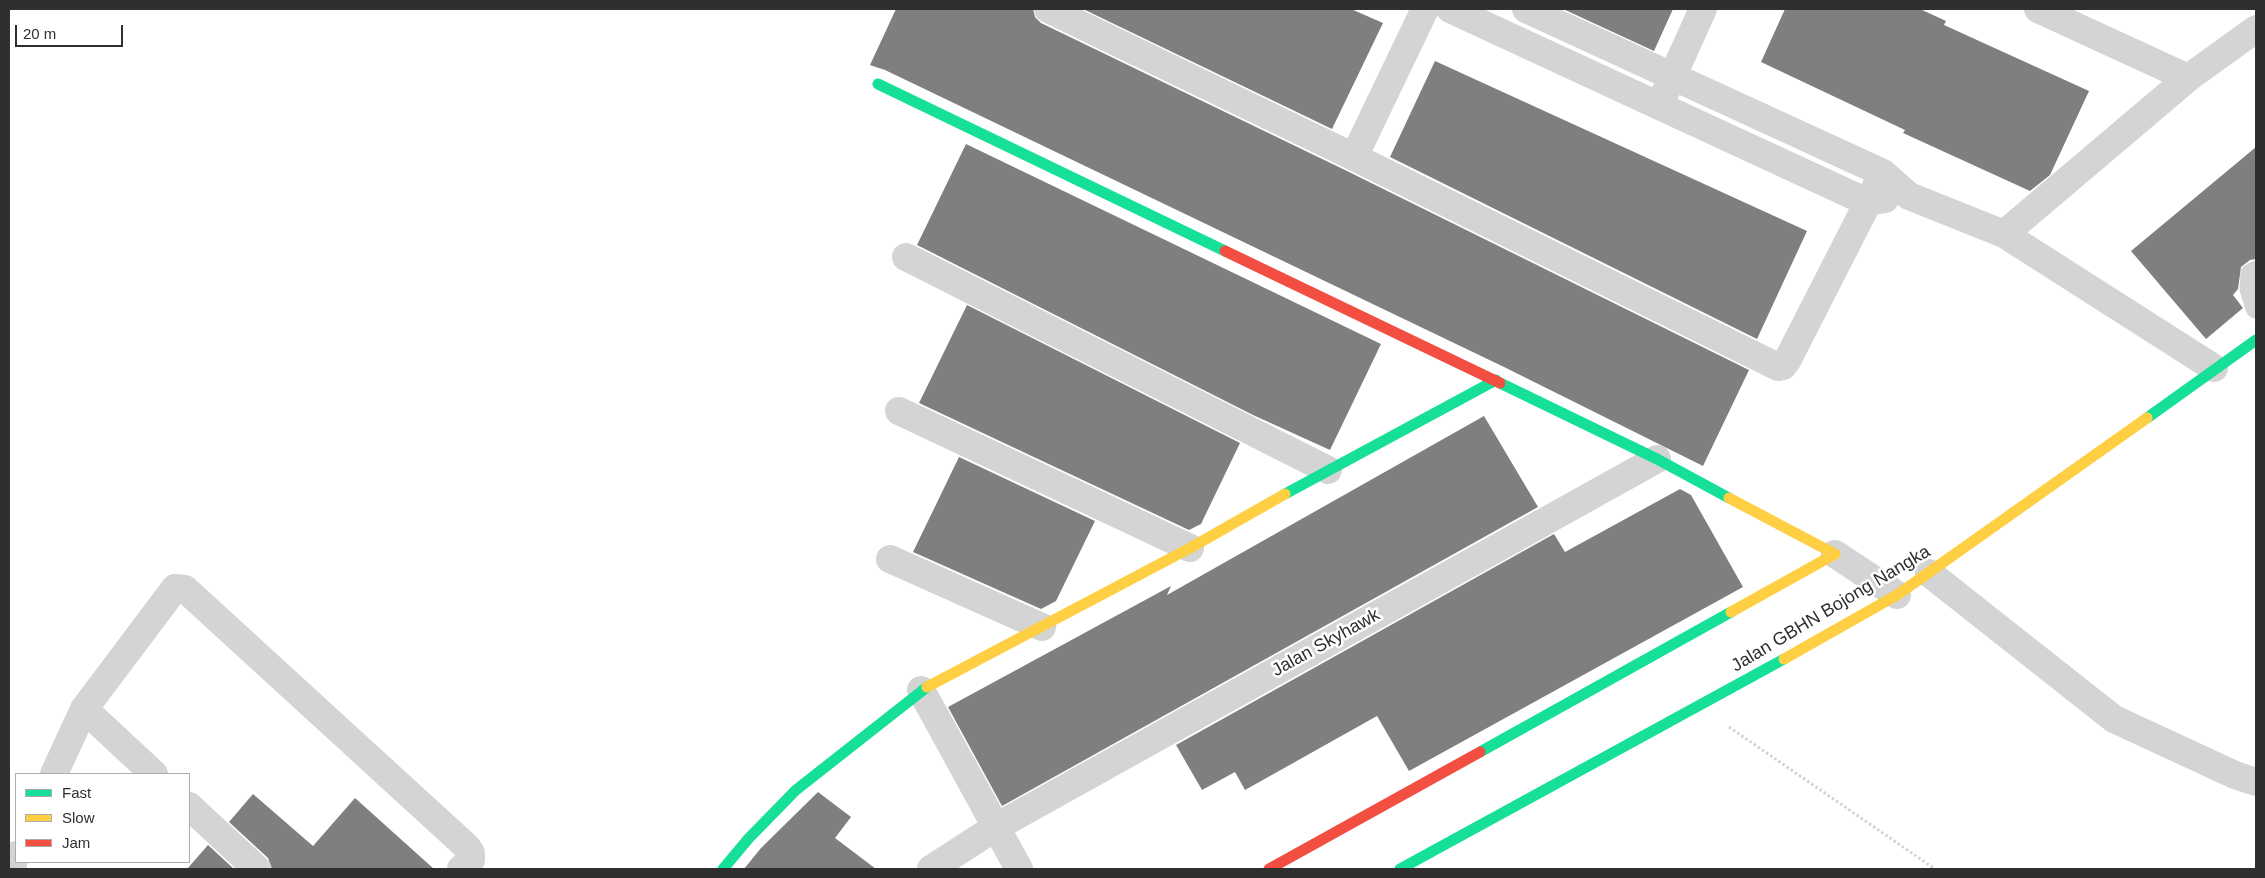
<!DOCTYPE html>
<html>
<head>
<meta charset="utf-8">
<style>
  body { margin:0 }
  #map { position:relative; width:2265px; height:878px; overflow:hidden; background:#fff; font-family:Arial,sans-serif }
  canvas { display:block }
  .frame { position:absolute; inset:0; border:10px solid #2f2f2f; pointer-events:none }
  .legend { position:absolute; left:15px; top:773px; width:175px; height:90px; box-sizing:border-box; background:#fff; border:1px solid #acacac; margin:0; padding:6px 9px; list-style:none; font-size:15px; color:#2f2f2f }
  .legend li { display:flex; align-items:center; gap:10px; height:25px }
  .legend b { width:25px; border:1px solid #acacac }
  .scale { position:absolute; left:15px; top:25px; width:108px; height:22px; box-sizing:border-box; border:2px solid #2f2f2f; border-top:0; padding-left:6px; font-size:15px; line-height:18px; white-space:nowrap; color:#2f2f2f; -webkit-text-stroke:4px #fff; paint-order:stroke }
</style>
</head>
<body>
<div id="map">
<canvas width="2265" height="878"></canvas>
<div class="frame"></div>
<ul class="legend">
<li><b style="height:6px;background:#16e098"></b>Fast</li>
<li><b style="height:6px;background:#ffcf43"></b>Slow</li>
<li><b style="height:6px;background:#f24e42"></b>Jam</li>
</ul>
<div class="scale">20 m</div>
</div>
<script>
const context = document.querySelector('canvas').getContext('2d');
context.lineJoin = 'round';
function paint(path, color) { context.fillStyle = color; context.fill(path, 'evenodd'); }
const shape = rows => new Path2D(rows.map(r => 'M' + r).join(''));
function stroke(path, color, width, dash) { context.strokeStyle = color; context.lineWidth = width; context.lineCap = dash ? 'butt' : 'round'; context.setLineDash(dash || []); context.stroke(path); }
function write(font, color, halo, rows, align = 'center') {
  context.font = font + ' Arial,sans-serif'; context.lineWidth = 5; context.setLineDash([]); context.textBaseline = 'middle'; context.strokeStyle = halo; context.fillStyle = color; for (const [text, x, y, turn = 0] of rows) {
    context.save(); context.translate(x, y); context.rotate((+turn || 0) * Math.PI / 180); context.textAlign = isNaN(turn) ? turn : align; if (halo) context.strokeText(text, 0, 0); context.fillText(text, 0, 0); context.restore();
  }
}
const building = shape([
  [896,9,1033,9,1035,17,1041,23,1347,171,1749,370,1703,466,1504,367,885,70,870,65],
  [1083,9,1351,9,1383,23,1332,129],
  [1563,9,1673,9,1654,51],
  [1785,9,1920,9,1946,21,1944,25,2089,91,2050,175,2030,191,1903,133,1905,130,1761,62],
  [1435,61,1807,231,1757,339,1390,157],
  [966,144,1381,344,1330,450,1253,415,917,245],
  [2256,147,2256,259,2250,260,2241,267,2238,289,2233,295,2243,308,2206,339,2131,251],
  [967,305,1240,443,1201,524,1189,530,919,403],
  [1484,416,1538,507,1002,806,948,707,1171,586,1167,595],
  [959,457,1095,521,1056,601,1041,609,913,552],
  [1680,489,1691,495,1743,587,1409,771,1377,716,1245,790,1235,772,1202,790,1176,745,1554,534,1565,552],
  [818,792,851,817,835,838,876,869,744,869,761,848],
  [253,794,313,846,355,798,434,869,272,869,268,858,229,822],
  [208,845,234,869,187,869]
]);
const path = shape([
  [1729,727,1935,869]
]);
const lane = shape([
  [2256,271,2251,274,2250,289,2256,308]
]);
const street = shape([
  [1048,9,1354,157,1778,367,1783,366,1787,361,1883,173],
  [1450,9,1867,202,1885,199],
  [1526,9,1883,173,1909,196,2004,234,2214,368],
  [2038,9,2188,78],
  [1665,93,1703,9],
  [1354,157,1425,9],
  [2004,234,2188,78,2256,29],
  [906,257,1328,470],
  [899,411,1190,548],
  [1835,554,1897,595],
  [890,559,1042,627],
  [1929,573,2114,719,2235,775,2256,782],
  [921,690,1019,869],
  [84,709,154,774],
  [54,774,84,709,175,588,185,589,467,847,471,853,471,860,461,869],
  [189,806,257,869],
  [13,869,12,865,16,855],
  [931,869,996,827,1657,459]
]);
const fast = shape([
  [878,84,1225,251],
  [1500,383,1657,459,1729,498],
  [2147,418,2256,340],
  [1285,494,1496,380],
  [1480,752,1731,612],
  [723,869,749,838,796,790,927,687],
  [1400,869,1784,659]
]);
const slow = shape([
  [1729,498,1835,554,1731,612],
  [1784,659,1897,595,2147,418],
  [927,687,1190,548,1285,494]
]);
const jam = shape([
  [1225,251,1500,383],
  [1269,869,1480,752]
]);
const streetNames = [
  ["Jalan GBHN Bojong Nangka",1831,609,-31],
  ["Jalan Skyhawk",1326,643,-29]
];
paint(building, '#7f7f7f');
stroke(path, '#d4d4d4', 3, [2.5, 2.5]);
stroke(lane, '#d4d4d4', 21);
stroke(street, '#d4d4d4', 28);
stroke(fast, '#16e098', 11);
stroke(slow, '#ffcf43', 11);
stroke(jam, '#f24e42', 11);
write('18px', '#2f2f2f', '#fff', streetNames);
</script>
</body>
</html>
